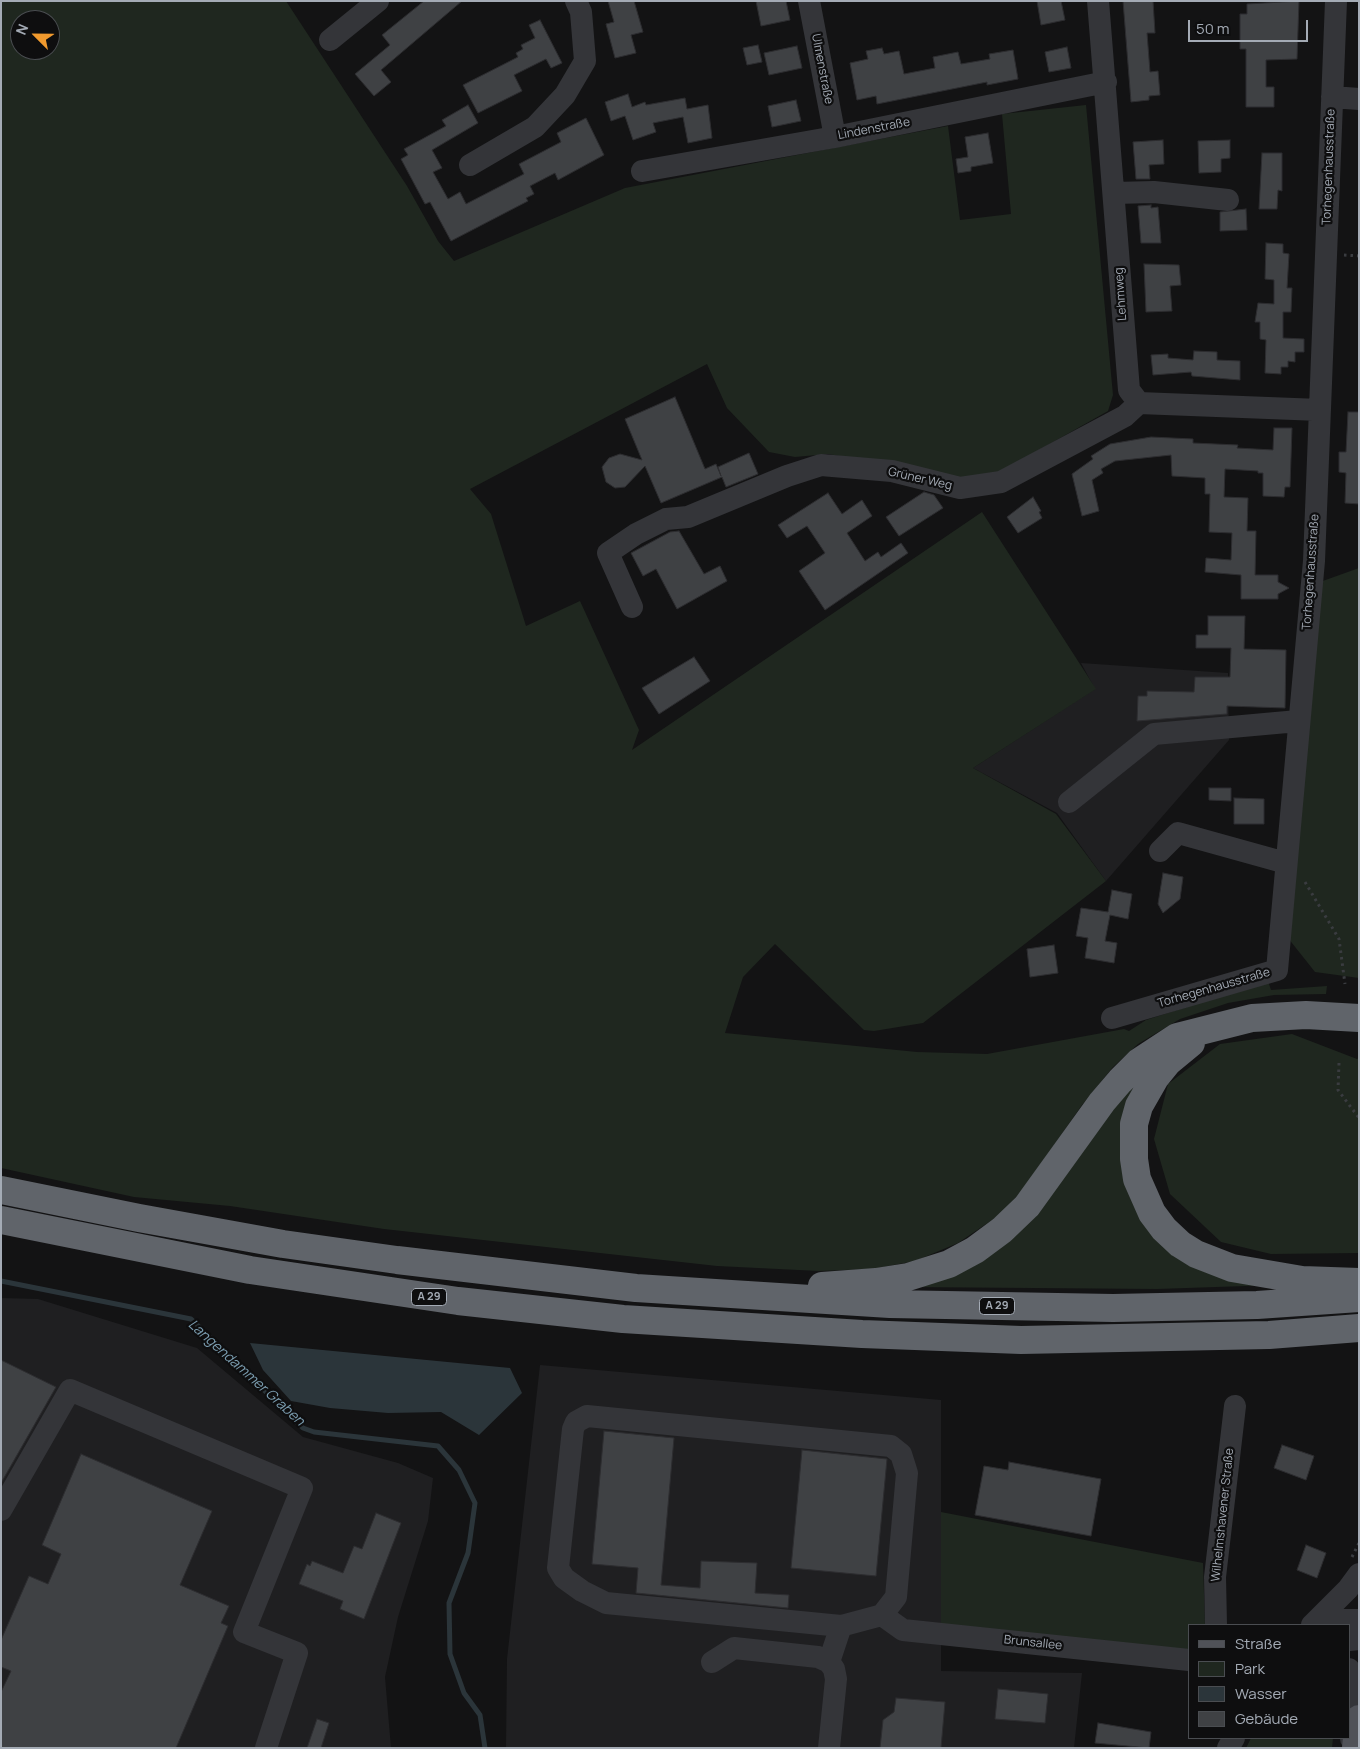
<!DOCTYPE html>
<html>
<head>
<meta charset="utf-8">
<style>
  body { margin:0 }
  #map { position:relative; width:1360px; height:1749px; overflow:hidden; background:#131314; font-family:Manrope,sans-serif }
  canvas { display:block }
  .frame { position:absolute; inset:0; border:2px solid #a4abb5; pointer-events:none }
  .legend { position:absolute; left:1188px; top:1624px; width:162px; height:115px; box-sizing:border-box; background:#0e0e0f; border:1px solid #4a4d51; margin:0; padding:6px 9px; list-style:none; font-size:15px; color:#a4abb5 }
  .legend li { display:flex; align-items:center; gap:10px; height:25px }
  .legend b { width:25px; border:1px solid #4a4d51 }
  .north { position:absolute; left:10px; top:10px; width:50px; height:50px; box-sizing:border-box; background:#0e0e0f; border:1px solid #4a4d51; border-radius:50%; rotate:293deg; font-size:14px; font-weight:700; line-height:20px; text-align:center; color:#a4abb5 }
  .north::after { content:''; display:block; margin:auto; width:18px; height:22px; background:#f19a2e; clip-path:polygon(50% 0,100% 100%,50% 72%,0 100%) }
  .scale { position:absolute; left:1188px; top:20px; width:120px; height:22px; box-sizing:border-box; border:2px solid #a4abb5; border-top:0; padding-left:6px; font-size:15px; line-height:18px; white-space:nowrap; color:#a4abb5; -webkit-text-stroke:4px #0e0e0f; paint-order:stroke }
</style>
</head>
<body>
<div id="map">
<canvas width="1360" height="1749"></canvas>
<div class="frame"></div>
<ul class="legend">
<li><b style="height:6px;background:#505258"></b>Straße</li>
<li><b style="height:14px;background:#1f271f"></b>Park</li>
<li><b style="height:14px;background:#2b353a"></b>Wasser</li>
<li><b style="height:14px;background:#3f4144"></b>Gebäude</li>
</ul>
<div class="north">N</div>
<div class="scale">50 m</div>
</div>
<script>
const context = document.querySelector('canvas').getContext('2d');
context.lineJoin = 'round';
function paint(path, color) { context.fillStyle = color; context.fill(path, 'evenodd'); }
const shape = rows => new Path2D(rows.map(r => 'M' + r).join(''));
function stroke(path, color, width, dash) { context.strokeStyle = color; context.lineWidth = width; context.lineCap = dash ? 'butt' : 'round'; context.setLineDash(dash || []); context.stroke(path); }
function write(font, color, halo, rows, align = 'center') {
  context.font = font + ' Manrope,sans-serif'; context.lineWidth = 4.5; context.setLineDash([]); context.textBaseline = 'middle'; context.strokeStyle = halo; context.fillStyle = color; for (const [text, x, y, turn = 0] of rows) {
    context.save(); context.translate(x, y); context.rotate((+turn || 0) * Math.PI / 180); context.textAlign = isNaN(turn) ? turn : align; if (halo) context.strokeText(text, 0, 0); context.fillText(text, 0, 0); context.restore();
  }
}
const built = shape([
  [1081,663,1228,673,1229,740,1106,881,1057,813,973,768,1095,689],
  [1,1298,38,1299,197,1348,303,1437,398,1463,433,1478,428,1521,398,1617,385,1677,391,1748,1,1748],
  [540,1365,941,1400,941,1671,1082,1673,1074,1748,506,1748,507,1659]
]);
const green = shape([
  [1,1,286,1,407,186,438,241,454,261,625,188,948,126,960,220,1011,214,1002,114,1086,105,1113,395,1108,411,1000,472,963,482,907,468,828,454,795,457,769,452,727,408,707,364,470,489,491,514,526,626,580,601,639,730,632,750,982,512,1096,689,973,768,1056,814,1106,881,923,1023,874,1031,864,1030,775,944,743,977,725,1033,917,1052,987,1054,1124,1029,1129,1031,1146,1020,1268,981,1271,990,1327,986,1326,994,1274,995,1228,1003,1180,1019,1138,1044,1113,1067,1082,1105,1021,1192,998,1216,958,1243,915,1261,872,1269,819,1271,717,1266,384,1229,230,1206,134,1197,1,1168],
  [20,20,50,20,50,50,20,50],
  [1359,568,1359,978,1315,972,1288,938,1320,582],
  [1292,1034,1357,1059,1359,1058,1359,1253,1271,1254,1221,1242,1170,1194,1154,1139,1168,1084,1220,1044],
  [1147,1078,1144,1211,1276,1285,1157,1289,905,1287,969,1259,1127,1080],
  [941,1512,1203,1563,1205,1625,1189,1625,1189,1652,941,1624],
  [1251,1738,1333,1738,1332,1748,1246,1748]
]);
const water = shape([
  [250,1343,510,1368,522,1393,479,1435,441,1412,388,1413,330,1408,291,1401,263,1370]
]);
const stream = shape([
  [1,1281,191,1319,303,1428,314,1432,438,1446,459,1470,475,1503,468,1553,449,1603,450,1654,464,1693,480,1715,485,1748]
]);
const building = shape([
  [424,1,462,1,381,70,391,82,374,96,355,74,390,45,382,35,424,1],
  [608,1,634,1,643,32,631,35,636,53,615,58,606,24,614,22,608,1],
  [756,1,786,1,790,20,761,26,756,1],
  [1037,1,1061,1,1065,20,1041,25,1037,1],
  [1123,1,1153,1,1155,33,1147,33,1150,72,1158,71,1160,95,1149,96,1149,100,1131,102,1123,1],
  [1299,1,1297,59,1266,60,1266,87,1274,87,1274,107,1246,107,1246,49,1240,49,1240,14,1247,14,1247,4,1299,1],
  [540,20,562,63,551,68,546,59,514,75,522,91,478,113,463,85,518,57,516,53,523,49,521,45,535,38,529,25,540,20],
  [758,45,762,62,747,65,743,48,758,45],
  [797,46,802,68,769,75,764,53,797,46],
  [1067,47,1071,68,1049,72,1045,52,1067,47],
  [882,48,884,54,899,51,904,74,935,68,933,57,958,52,961,64,990,59,989,54,1013,50,1018,79,987,85,987,82,877,104,876,96,857,100,850,63,868,59,866,51,882,48],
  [628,94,632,107,645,102,646,105,685,98,687,109,708,105,712,138,688,143,683,117,653,123,656,132,633,140,625,116,611,121,605,102,628,94],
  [796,100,801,121,772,127,768,106,796,100],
  [468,105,478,123,432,150,442,168,433,172,448,199,460,192,466,204,524,174,519,164,561,142,557,133,586,118,604,155,558,180,555,173,530,186,534,194,526,198,528,201,451,241,430,202,425,204,401,159,408,155,404,149,446,126,442,120,468,105],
  [988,133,993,163,971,167,971,171,958,173,956,159,968,157,965,137,988,133],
  [1163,140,1164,164,1149,165,1150,179,1136,179,1133,142,1163,140],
  [1230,140,1230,158,1221,159,1221,172,1199,173,1198,141,1230,140],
  [1262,153,1282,153,1282,191,1278,190,1277,209,1259,209,1262,153],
  [1151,205,1151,208,1158,207,1161,243,1141,243,1138,206,1151,205],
  [1246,209,1247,230,1220,231,1220,212,1246,209],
  [1266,243,1283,244,1283,253,1289,254,1287,288,1292,288,1291,312,1283,312,1283,338,1304,339,1304,352,1295,352,1295,362,1288,361,1288,367,1281,367,1281,374,1265,373,1266,340,1260,339,1260,322,1255,322,1258,303,1274,304,1274,280,1265,279,1266,243],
  [1144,264,1179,265,1181,285,1170,286,1172,311,1146,312,1144,264],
  [1194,351,1217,352,1217,360,1240,361,1240,380,1192,376,1191,372,1153,375,1151,355,1168,354,1168,358,1193,360,1194,351],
  [675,397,705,469,716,464,721,476,718,467,749,453,758,474,726,487,722,477,661,503,645,466,625,487,615,488,606,482,602,467,609,458,620,454,642,460,625,419,675,397],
  [1348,412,1359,412,1359,504,1345,503,1346,473,1339,472,1339,452,1346,452,1348,412],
  [1274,428,1292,428,1290,487,1285,487,1284,497,1263,496,1263,473,1258,473,1258,471,1225,469,1224,497,1248,498,1247,531,1256,531,1255,575,1278,575,1278,582,1289,588,1278,594,1278,599,1241,599,1241,575,1205,572,1206,558,1231,560,1232,533,1209,532,1210,494,1205,494,1205,478,1172,476,1171,455,1115,461,1101,469,1103,473,1092,480,1099,511,1082,516,1072,474,1093,459,1091,456,1110,444,1151,437,1193,439,1193,443,1238,445,1237,448,1273,450,1274,428],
  [924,492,934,495,943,508,899,536,886,517,924,492],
  [828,493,842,514,862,500,872,516,847,533,865,561,878,552,881,557,901,543,908,553,825,610,799,571,825,553,807,526,787,538,778,525,828,493],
  [1033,497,1041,511,1039,512,1042,518,1018,533,1007,517,1033,497],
  [679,531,704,574,720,566,727,581,677,609,656,569,643,576,631,553,670,532,679,531],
  [1208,616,1245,616,1244,649,1286,650,1285,708,1227,706,1227,714,1137,721,1138,696,1147,696,1147,691,1194,692,1195,677,1230,677,1231,648,1196,648,1196,635,1208,635,1208,616],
  [694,657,710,681,659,714,642,688,694,657],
  [1209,788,1231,788,1231,801,1209,800,1209,788],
  [1234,798,1264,799,1264,824,1234,824,1234,798],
  [1163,873,1183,877,1180,899,1163,913,1158,904,1163,873],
  [1112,890,1132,894,1128,919,1110,915,1105,941,1117,943,1114,963,1085,958,1088,938,1076,936,1081,908,1108,912,1112,890],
  [1054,945,1058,973,1030,977,1027,949,1054,945],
  [1,1360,56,1387,1,1483,1,1360],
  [604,1431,674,1438,661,1585,700,1588,701,1561,757,1563,755,1593,789,1595,788,1608,636,1593,638,1568,592,1564,604,1431],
  [1282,1445,1314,1456,1306,1480,1274,1468,1282,1445],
  [802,1450,887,1459,876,1576,791,1568,802,1450],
  [81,1454,212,1511,180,1585,229,1606,221,1623,228,1626,176,1748,1,1748,1,1692,11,1671,1,1667,1,1640,29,1576,48,1584,61,1554,42,1545,81,1454],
  [1009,1462,1101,1479,1091,1536,975,1515,984,1466,1008,1470,1009,1462],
  [376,1513,401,1523,364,1619,340,1609,343,1601,299,1584,307,1564,310,1566,312,1561,343,1573,354,1546,362,1549,376,1513],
  [1306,1545,1326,1553,1317,1578,1297,1570,1306,1545],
  [998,1689,1048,1694,1045,1723,995,1719,998,1689],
  [896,1698,945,1702,941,1748,880,1748,883,1720,894,1712,896,1698],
  [317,1719,329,1723,321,1748,307,1748,317,1719],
  [1098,1723,1151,1732,1149,1748,1095,1743,1098,1723]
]);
const path = shape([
  [1344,255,1359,256],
  [1305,882,1339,939,1345,984],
  [1339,1063,1338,1090,1359,1118],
  [1352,1557,1359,1543]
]);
const minor = shape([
  [809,1,835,137],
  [1098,1,1129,390,1139,403,1320,410],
  [330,40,378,1],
  [1332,97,1359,99],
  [470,165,535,127,565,95,585,61,581,12,576,1],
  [642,171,835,137,1106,82],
  [1114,193,1154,192,1228,200],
  [632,607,608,553,636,534,666,519,688,517,787,476,821,465,892,471,960,488,1001,482,1125,416,1139,403],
  [1069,802,1154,734,1298,721],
  [1160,851,1178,833,1286,863],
  [1112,1018,1277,970,1314,561,1336,1],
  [1,1510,70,1390,302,1488,244,1632,297,1653,266,1748],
  [882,1615,903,1630,1189,1660],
  [1216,1625,1215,1577,1235,1406],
  [1312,1625,1348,1589,1359,1574],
  [1312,1625,1332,1620,1359,1620],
  [1349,1640,1359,1639],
  [712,1662,734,1648,818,1657,829,1662,834,1669,836,1679,829,1748],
  [829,1662,841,1626,606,1603,582,1591,564,1578,558,1568,573,1429,576,1422,587,1416,891,1446,901,1454,907,1473,896,1597,882,1615,841,1626],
  [1349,1669,1353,1676,1351,1739],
  [1228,1748,1234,1738]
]);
const major = shape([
  [1356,1748,1359,1719]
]);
const highway = shape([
  [1191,1043,1168,1062,1155,1078,1139,1106,1134,1124,1134,1159,1137,1179,1152,1213,1164,1229,1180,1244,1196,1254,1232,1268,1302,1280,1359,1282],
  [1,1190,139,1218,283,1244,397,1260,636,1288,890,1304,1113,1308,1257,1305,1359,1298],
  [1,1220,250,1270,458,1301,623,1319,862,1334,1021,1340,1269,1335,1359,1328],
  [822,1286,876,1282,908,1277,949,1264,975,1250,1002,1230,1027,1206,1102,1102,1120,1081,1139,1062,1177,1037,1252,1018,1306,1015,1359,1018]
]);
const shields = [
  [429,1297,35],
  [997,1306,35]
];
const shieldNames = [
  ["A 29",429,1297],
  ["A 29",997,1306]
];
const streetNames = [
  ["Ulmenstraße",822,69,79],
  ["Lindenstraße",874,129,-11],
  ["Torhegenhausstraße",1329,167,-88],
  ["Lehmweg",1121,294,-94],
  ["Grüner Weg",920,479,13],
  ["Torhegenhausstraße",1311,572,-86],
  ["Torhegenhausstraße",1214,988,-16],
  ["Wilhelmshavener Straße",1223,1515,-84],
  ["Brunsallee",1033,1643,6]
];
const waterNames = [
  ["Langendammer Graben",246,1373,42]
];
paint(built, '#1f1f21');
paint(green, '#1f271f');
paint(water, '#2b353a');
stroke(stream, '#2b353a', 5);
paint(building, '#3f4144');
stroke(building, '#2d2d30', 1);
stroke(path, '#3a3c40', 3, [2.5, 4]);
stroke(minor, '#343539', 22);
stroke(major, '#505258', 28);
stroke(highway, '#60646a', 28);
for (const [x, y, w] of shields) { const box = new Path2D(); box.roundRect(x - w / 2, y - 8.5, w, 17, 4); context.fillStyle = '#0e0e0f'; context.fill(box); stroke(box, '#a4abb5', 1); }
write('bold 11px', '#a4abb5', null, shieldNames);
write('12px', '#a4abb5', '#0e0e0f', streetNames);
write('italic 14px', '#7b9db0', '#0e0e0f', waterNames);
</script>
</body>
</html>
